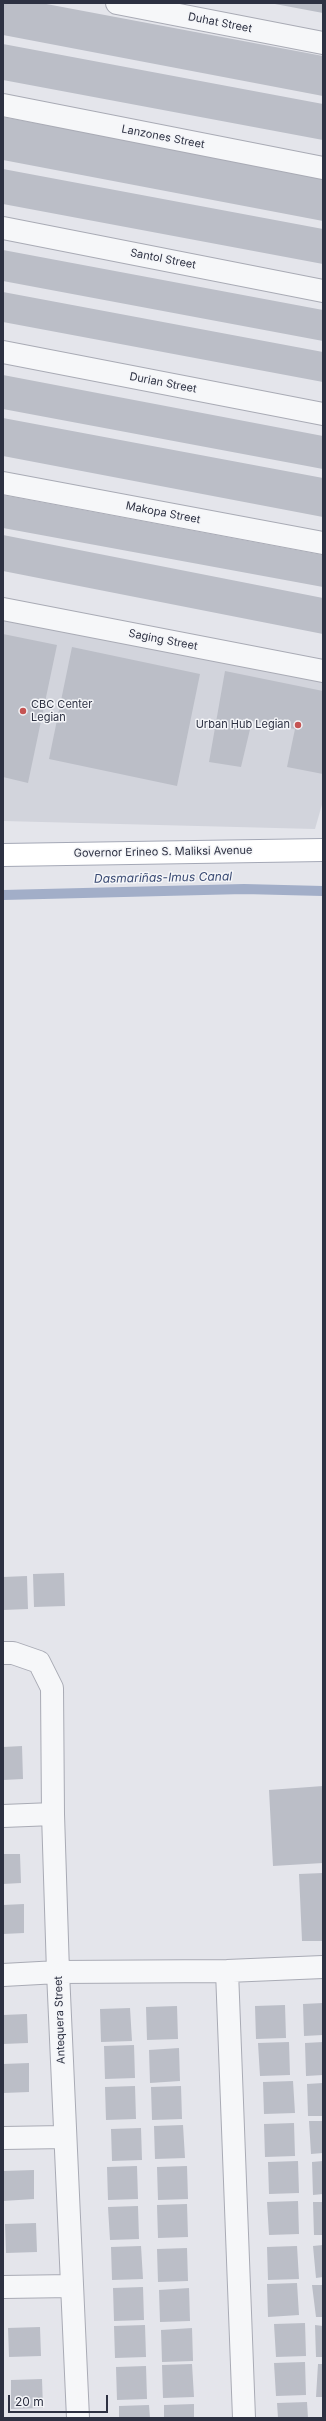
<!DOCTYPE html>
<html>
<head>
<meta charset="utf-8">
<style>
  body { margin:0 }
  #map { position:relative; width:326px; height:2421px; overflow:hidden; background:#e4e5eb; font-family:Inter,sans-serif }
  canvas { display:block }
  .frame { position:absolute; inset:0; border:4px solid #2d3142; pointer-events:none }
  .scale { position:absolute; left:8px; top:2395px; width:100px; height:18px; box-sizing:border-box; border:2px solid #2d3142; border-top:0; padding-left:5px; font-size:12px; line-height:14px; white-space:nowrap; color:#2d3142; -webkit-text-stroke:3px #f4f5f8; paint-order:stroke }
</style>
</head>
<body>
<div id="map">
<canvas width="326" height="2421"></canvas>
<div class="frame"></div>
<div class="scale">20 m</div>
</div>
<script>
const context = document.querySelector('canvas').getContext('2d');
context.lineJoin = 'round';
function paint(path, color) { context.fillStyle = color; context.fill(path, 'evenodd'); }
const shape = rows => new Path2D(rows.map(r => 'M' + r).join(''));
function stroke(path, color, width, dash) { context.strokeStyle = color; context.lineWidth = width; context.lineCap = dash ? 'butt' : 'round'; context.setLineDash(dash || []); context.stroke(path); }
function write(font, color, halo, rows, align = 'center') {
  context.font = font + ' Inter,sans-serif'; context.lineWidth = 3; context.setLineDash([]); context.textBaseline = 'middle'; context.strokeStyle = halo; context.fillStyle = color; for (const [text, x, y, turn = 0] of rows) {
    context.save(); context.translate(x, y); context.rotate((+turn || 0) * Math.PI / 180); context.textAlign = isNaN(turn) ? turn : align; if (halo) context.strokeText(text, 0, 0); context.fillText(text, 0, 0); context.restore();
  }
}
const built = shape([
  [3,619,323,682,323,801,315,829,3,821]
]);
const stream = shape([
  [3,895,244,889,323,891]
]);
const building = shape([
  [3,3,41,3,323,56,323,96,3,35],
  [275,3,323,3,323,13,275,4],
  [3,44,323,104,323,140,3,80],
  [3,117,323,177,323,221,3,160],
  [3,169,323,229,323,264,3,204],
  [3,250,323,310,323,341,3,281],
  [3,292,323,352,323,382,3,322],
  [3,375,323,436,323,469,3,409],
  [3,418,323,478,323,517,3,456],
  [3,495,323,555,323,587,3,528],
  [3,535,323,598,323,634,3,571],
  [3,634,57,645,28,783,3,777],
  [72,647,200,674,177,786,49,759],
  [225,671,323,691,323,774,287,767,295,729,252,721,241,767,209,762],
  [64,1573,65,1606,34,1607,33,1574],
  [27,1576,28,1609,3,1610,3,1577],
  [22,1746,23,1779,3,1780,3,1747],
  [323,1786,323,1863,273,1866,269,1790],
  [3,1854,20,1854,21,1883,3,1884],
  [323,1873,323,1941,302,1941,299,1874],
  [24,1904,24,1933,3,1934,3,1905],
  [323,2003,323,2035,304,2036,303,2004],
  [285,2005,286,2038,256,2039,255,2006],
  [177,2006,178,2039,147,2040,146,2007],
  [130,2008,132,2041,101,2042,100,2009],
  [27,2014,28,2043,3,2044,3,2015],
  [289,2042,290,2075,260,2076,258,2043],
  [323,2042,323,2075,306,2076,305,2043],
  [134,2045,135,2078,105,2079,104,2046],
  [179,2048,180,2081,150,2083,149,2050],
  [29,2063,29,2092,3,2093,3,2064],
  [293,2081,295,2113,264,2114,263,2082],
  [323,2083,323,2116,308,2116,307,2084],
  [135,2086,136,2119,106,2120,105,2087],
  [181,2086,182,2119,152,2120,151,2087],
  [309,2121,323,2121,323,2153,311,2154],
  [294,2123,295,2156,265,2157,264,2124],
  [183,2125,185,2158,155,2159,154,2126],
  [141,2128,142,2160,112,2161,111,2129],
  [298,2161,299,2193,269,2194,268,2162],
  [323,2161,323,2194,313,2195,312,2162],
  [137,2166,138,2199,108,2200,107,2167],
  [187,2166,188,2199,158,2200,157,2167],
  [34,2170,34,2199,3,2201,3,2171],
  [298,2201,299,2234,269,2235,267,2202],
  [313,2202,323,2202,323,2235,314,2235],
  [187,2204,188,2237,158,2238,157,2205],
  [138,2206,139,2239,110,2240,108,2207],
  [36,2223,37,2252,6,2253,5,2224],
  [323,2245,323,2277,316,2278,313,2246],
  [141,2246,143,2279,112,2280,111,2247],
  [297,2246,299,2279,268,2280,267,2247],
  [187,2248,188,2281,158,2282,157,2249],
  [297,2283,299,2315,268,2317,267,2284],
  [312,2285,323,2285,323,2317,316,2317],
  [143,2287,144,2320,114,2321,113,2288],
  [189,2288,190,2321,160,2322,159,2290],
  [305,2323,306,2356,276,2357,274,2324],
  [145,2325,146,2357,115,2358,114,2326],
  [315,2325,323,2326,323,2357,316,2357],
  [40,2327,41,2356,9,2357,8,2328],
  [192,2328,193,2361,162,2362,161,2330],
  [305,2362,306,2395,276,2396,274,2363],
  [192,2364,194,2397,163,2398,162,2365],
  [318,2364,323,2364,323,2397,316,2397],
  [146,2366,147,2399,117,2400,116,2367],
  [42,2379,43,2408,11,2409,11,2380],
  [307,2402,308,2418,278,2418,277,2403],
  [194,2404,194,2418,164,2418,164,2405],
  [149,2405,150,2418,119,2418,119,2406]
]);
const minor = shape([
  [117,3,323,43],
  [3,105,323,168],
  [3,228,323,291],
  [3,352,323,414],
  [3,483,323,543],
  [3,609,323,671],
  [3,1653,13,1653,39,1662,52,1688,53,1814,58,1972,78,2418],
  [3,1816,53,1814],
  [227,1971,244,2418],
  [3,1975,58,1972,227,1971,323,1967],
  [3,2138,65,2137],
  [3,2287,72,2286]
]);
const major = shape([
  [3,855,323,850]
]);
const markers = [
  [23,711,4,"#c55453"],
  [298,725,4,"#c55453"]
];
const streetNames = [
  ["Duhat Street",220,23,11],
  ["Lanzones Street",163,137,11],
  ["Santol Street",163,259,11],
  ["Durian Street",163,383,11],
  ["Makopa Street",163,513,11],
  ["Saging Street",163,640,11],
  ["Governor Erineo S. Maliksi Avenue",163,852,-1],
  ["Antequera Street",60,2020,-92]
];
const poiNames = [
  ["CBC Center",31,705],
  ["Legian",31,718],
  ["Urban Hub Legian",290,725,"right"]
];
const waterNames = [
  ["Dasmariñas-Imus Canal",163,878,-1]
];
paint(built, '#d2d4dc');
stroke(stream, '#a2aec8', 10);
paint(building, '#bbbec7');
stroke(minor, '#a9abb5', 24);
stroke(major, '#a4a8b6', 24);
stroke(minor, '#f6f7f9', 22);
stroke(major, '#fff', 22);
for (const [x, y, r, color] of markers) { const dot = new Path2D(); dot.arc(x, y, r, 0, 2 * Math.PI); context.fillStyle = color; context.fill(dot); stroke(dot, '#f4f5f8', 1.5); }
write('11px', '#2d3142', '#f4f5f8', streetNames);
write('11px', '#2d3142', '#f4f5f8', poiNames, 'left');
write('italic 12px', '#394a73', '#f4f5f8', waterNames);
</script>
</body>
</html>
